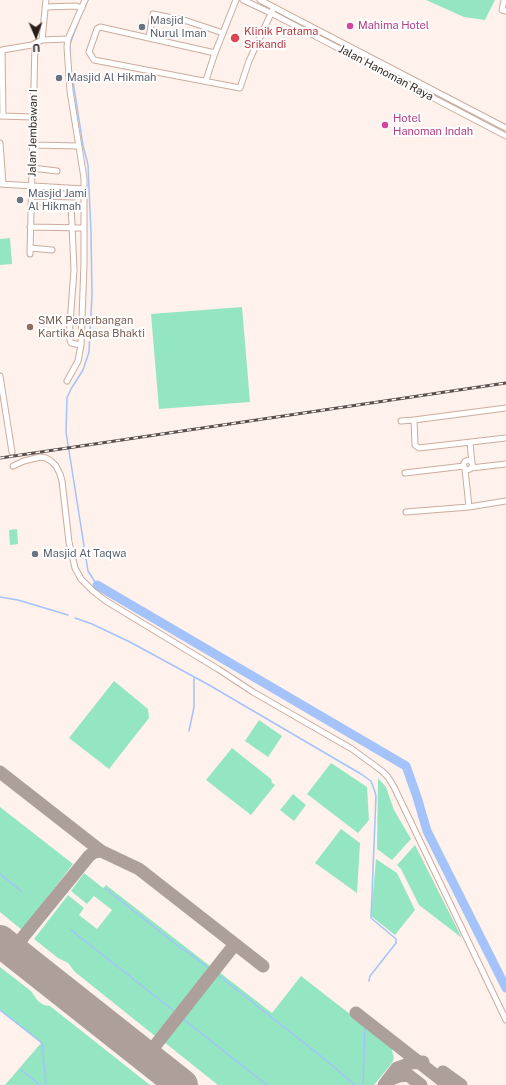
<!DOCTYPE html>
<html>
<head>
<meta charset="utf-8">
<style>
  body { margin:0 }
  #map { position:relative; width:506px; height:1085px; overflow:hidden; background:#fff1eb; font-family:"Public Sans",sans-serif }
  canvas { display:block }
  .north { position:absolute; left:16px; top:16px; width:40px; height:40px; -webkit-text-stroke:3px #fff; paint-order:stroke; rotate:178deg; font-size:11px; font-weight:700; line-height:16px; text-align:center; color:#2b1f1a }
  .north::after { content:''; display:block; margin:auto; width:14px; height:18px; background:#2b1f1a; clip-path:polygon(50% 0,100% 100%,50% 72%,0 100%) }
</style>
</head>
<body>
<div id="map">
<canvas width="506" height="1085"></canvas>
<div class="north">U</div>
</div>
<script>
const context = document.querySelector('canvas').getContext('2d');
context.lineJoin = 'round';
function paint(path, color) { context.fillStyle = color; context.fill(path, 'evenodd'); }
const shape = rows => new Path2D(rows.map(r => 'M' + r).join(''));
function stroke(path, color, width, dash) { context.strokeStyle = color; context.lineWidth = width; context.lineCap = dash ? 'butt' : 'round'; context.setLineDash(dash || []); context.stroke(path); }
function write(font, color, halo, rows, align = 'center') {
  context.font = font + ' "Public Sans",sans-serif'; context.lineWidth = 4; context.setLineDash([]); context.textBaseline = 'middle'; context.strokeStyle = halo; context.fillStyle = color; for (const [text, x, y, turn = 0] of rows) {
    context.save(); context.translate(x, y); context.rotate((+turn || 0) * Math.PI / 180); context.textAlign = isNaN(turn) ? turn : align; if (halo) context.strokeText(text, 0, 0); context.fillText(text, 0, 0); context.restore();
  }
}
const green = shape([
  [426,0,495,0,485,20,464,17],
  [10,238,12,264,0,265,0,239],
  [242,307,250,402,159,409,151,314],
  [17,529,18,544,10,545,9,530],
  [114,681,148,709,149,718,109,769,69,738],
  [259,720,282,736,268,757,245,741],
  [232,748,271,779,272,783,275,785,251,815,206,780],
  [331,763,367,787,369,820,358,833,307,794],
  [378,778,386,787,394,810,411,839,392,860,377,849],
  [293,794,306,805,294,821,280,810],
  [0,807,73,864,22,930,0,912],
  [341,829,360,843,357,893,315,863],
  [415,845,462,938,419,905,401,869,397,865],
  [376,859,397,873,415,910,395,935,371,916],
  [84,873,103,888,106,885,210,966,155,1036,75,972,68,963,58,958,34,939,68,895,84,908,79,915,97,929,112,910,94,896,87,904,71,891],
  [0,967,31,991,38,1001,44,1005,50,1006,150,1085,5,1085,41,1043,0,1010],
  [219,972,272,1013,301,976,391,1046,394,1058,392,1063,374,1085,218,1085,164,1042]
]);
const stream = shape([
  [85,5,88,0],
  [70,55,70,44,79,20],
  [70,62,83,145,88,165,91,233,92,295,89,352,83,370,71,389,67,398,66,432,88,571,97,585],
  [0,597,18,600,68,615],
  [75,618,92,624,130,642,209,685,361,774,371,781,374,789,376,796,371,918,396,939,396,943,370,976,369,981],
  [189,731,194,707,194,677],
  [0,874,21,891],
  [106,889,182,949,185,950,207,967],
  [71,930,174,1011],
  [218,975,327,1061,355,1085],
  [0,1010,42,1043,46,1085],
  [183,1019,267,1085],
  [21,1070,40,1085],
  [363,1085,365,1028]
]);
const river = shape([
  [97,585,406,766,417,797,427,831,506,988]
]);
const taxiway = shape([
  [0,772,101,851,139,869,263,966],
  [22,939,18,947,19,951,24,961],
  [3,943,11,945,19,942,89,856,94,852,101,851],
  [356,1013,448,1085],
  [154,1047,152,1050,152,1057,156,1065],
  [134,1048,141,1050,146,1050,154,1047,235,944],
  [443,1072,461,1085],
  [389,1080,399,1076,408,1075,421,1085],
  [384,1085,397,1068,411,1063,423,1062]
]);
const runway = shape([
  [0,941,182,1085]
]);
const minor = shape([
  [243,0,271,13,506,136],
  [260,0,506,128],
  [504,0,502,10,506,11],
  [45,7,76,6,82,8],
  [149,37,153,14,187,21,223,33],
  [42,40,46,0],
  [215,53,100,27,97,29,89,52,94,60,240,88,249,61,274,7],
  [206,80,215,53,236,0],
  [0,116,33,117],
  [3,116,2,50,32,45,42,40,68,39],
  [0,143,3,184],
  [33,145,78,146],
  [32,168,57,171],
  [0,184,84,189],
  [31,202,74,203],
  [71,203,74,270,69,337,71,343,81,345],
  [30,227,84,228],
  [30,248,52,250],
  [30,254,35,44],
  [0,376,12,452],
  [67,381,78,361,81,345,84,263,84,178,70,91,67,47,68,39,85,0],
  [506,408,414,420,415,445,419,448,506,438],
  [401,421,414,420],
  [470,443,472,463],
  '463.5 465a4.5 4.5 0 1 1 9 0a4.5 4.5 0 1 1-9 0Z',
  [13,466,24,461,40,457,46,458,51,461,56,466,60,474,62,481,69,542,75,568,81,579,93,591,106,601,218,669,253,692,352,749,382,771,388,777,394,787,506,1020],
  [471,468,506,464],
  [465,469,469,507],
  [405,473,464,466],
  [406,512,469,507,506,501]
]);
const rail = shape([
  [0,458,506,383]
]);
const markers = [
  [350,26,4,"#d1479c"],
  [142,27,4,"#6b7280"],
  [235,38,5,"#e0444e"],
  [59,78,4,"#6b7280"],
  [385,125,4,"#d1479c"],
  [20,200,4,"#6b7280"],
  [30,327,4,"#8d6e63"],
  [35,554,4,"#6b7280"]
];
const worshipNames = [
  ["Masjid",150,21],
  ["Nurul Iman",150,34],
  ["Masjid Al Hikmah",67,78],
  ["Masjid Jami",28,194],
  ["Al Hikmah",28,207],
  ["Masjid At Taqwa",43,554]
];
const hotelNames = [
  ["Mahima Hotel",358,26],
  ["Hotel",393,119],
  ["Hanoman Indah",393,132]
];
const healthNames = [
  ["Klinik Pratama",244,32],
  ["Srikandi",244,45]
];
const streetNames = [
  ["Jalan Hanoman Raya",386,73,28],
  ["Jalan Jembawan I",33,133,-89]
];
const educationNames = [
  ["SMK Penerbangan",38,321],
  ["Kartika Aqasa Bhakti",38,334]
];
paint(green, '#94e6c2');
stroke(stream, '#a3c3fa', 1.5);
stroke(river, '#a3c3fa', 9);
stroke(taxiway, '#ada09a', 13);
stroke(runway, '#ada09a', 32);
stroke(minor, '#ccac9e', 7);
stroke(minor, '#fff', 5);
stroke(rail, '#5b4e49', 3);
stroke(rail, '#fff', 1.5, [4.5]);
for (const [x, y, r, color] of markers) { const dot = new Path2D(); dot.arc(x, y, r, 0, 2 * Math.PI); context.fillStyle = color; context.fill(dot); stroke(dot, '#fff', 1.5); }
write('11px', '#5b616d', '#fff', worshipNames, 'left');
write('11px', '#b23c85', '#fff', hotelNames, 'left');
write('11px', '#be3a42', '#fff', healthNames, 'left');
write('11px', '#2b1f1a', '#fff', streetNames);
write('11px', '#785e54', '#fff', educationNames, 'left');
</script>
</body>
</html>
